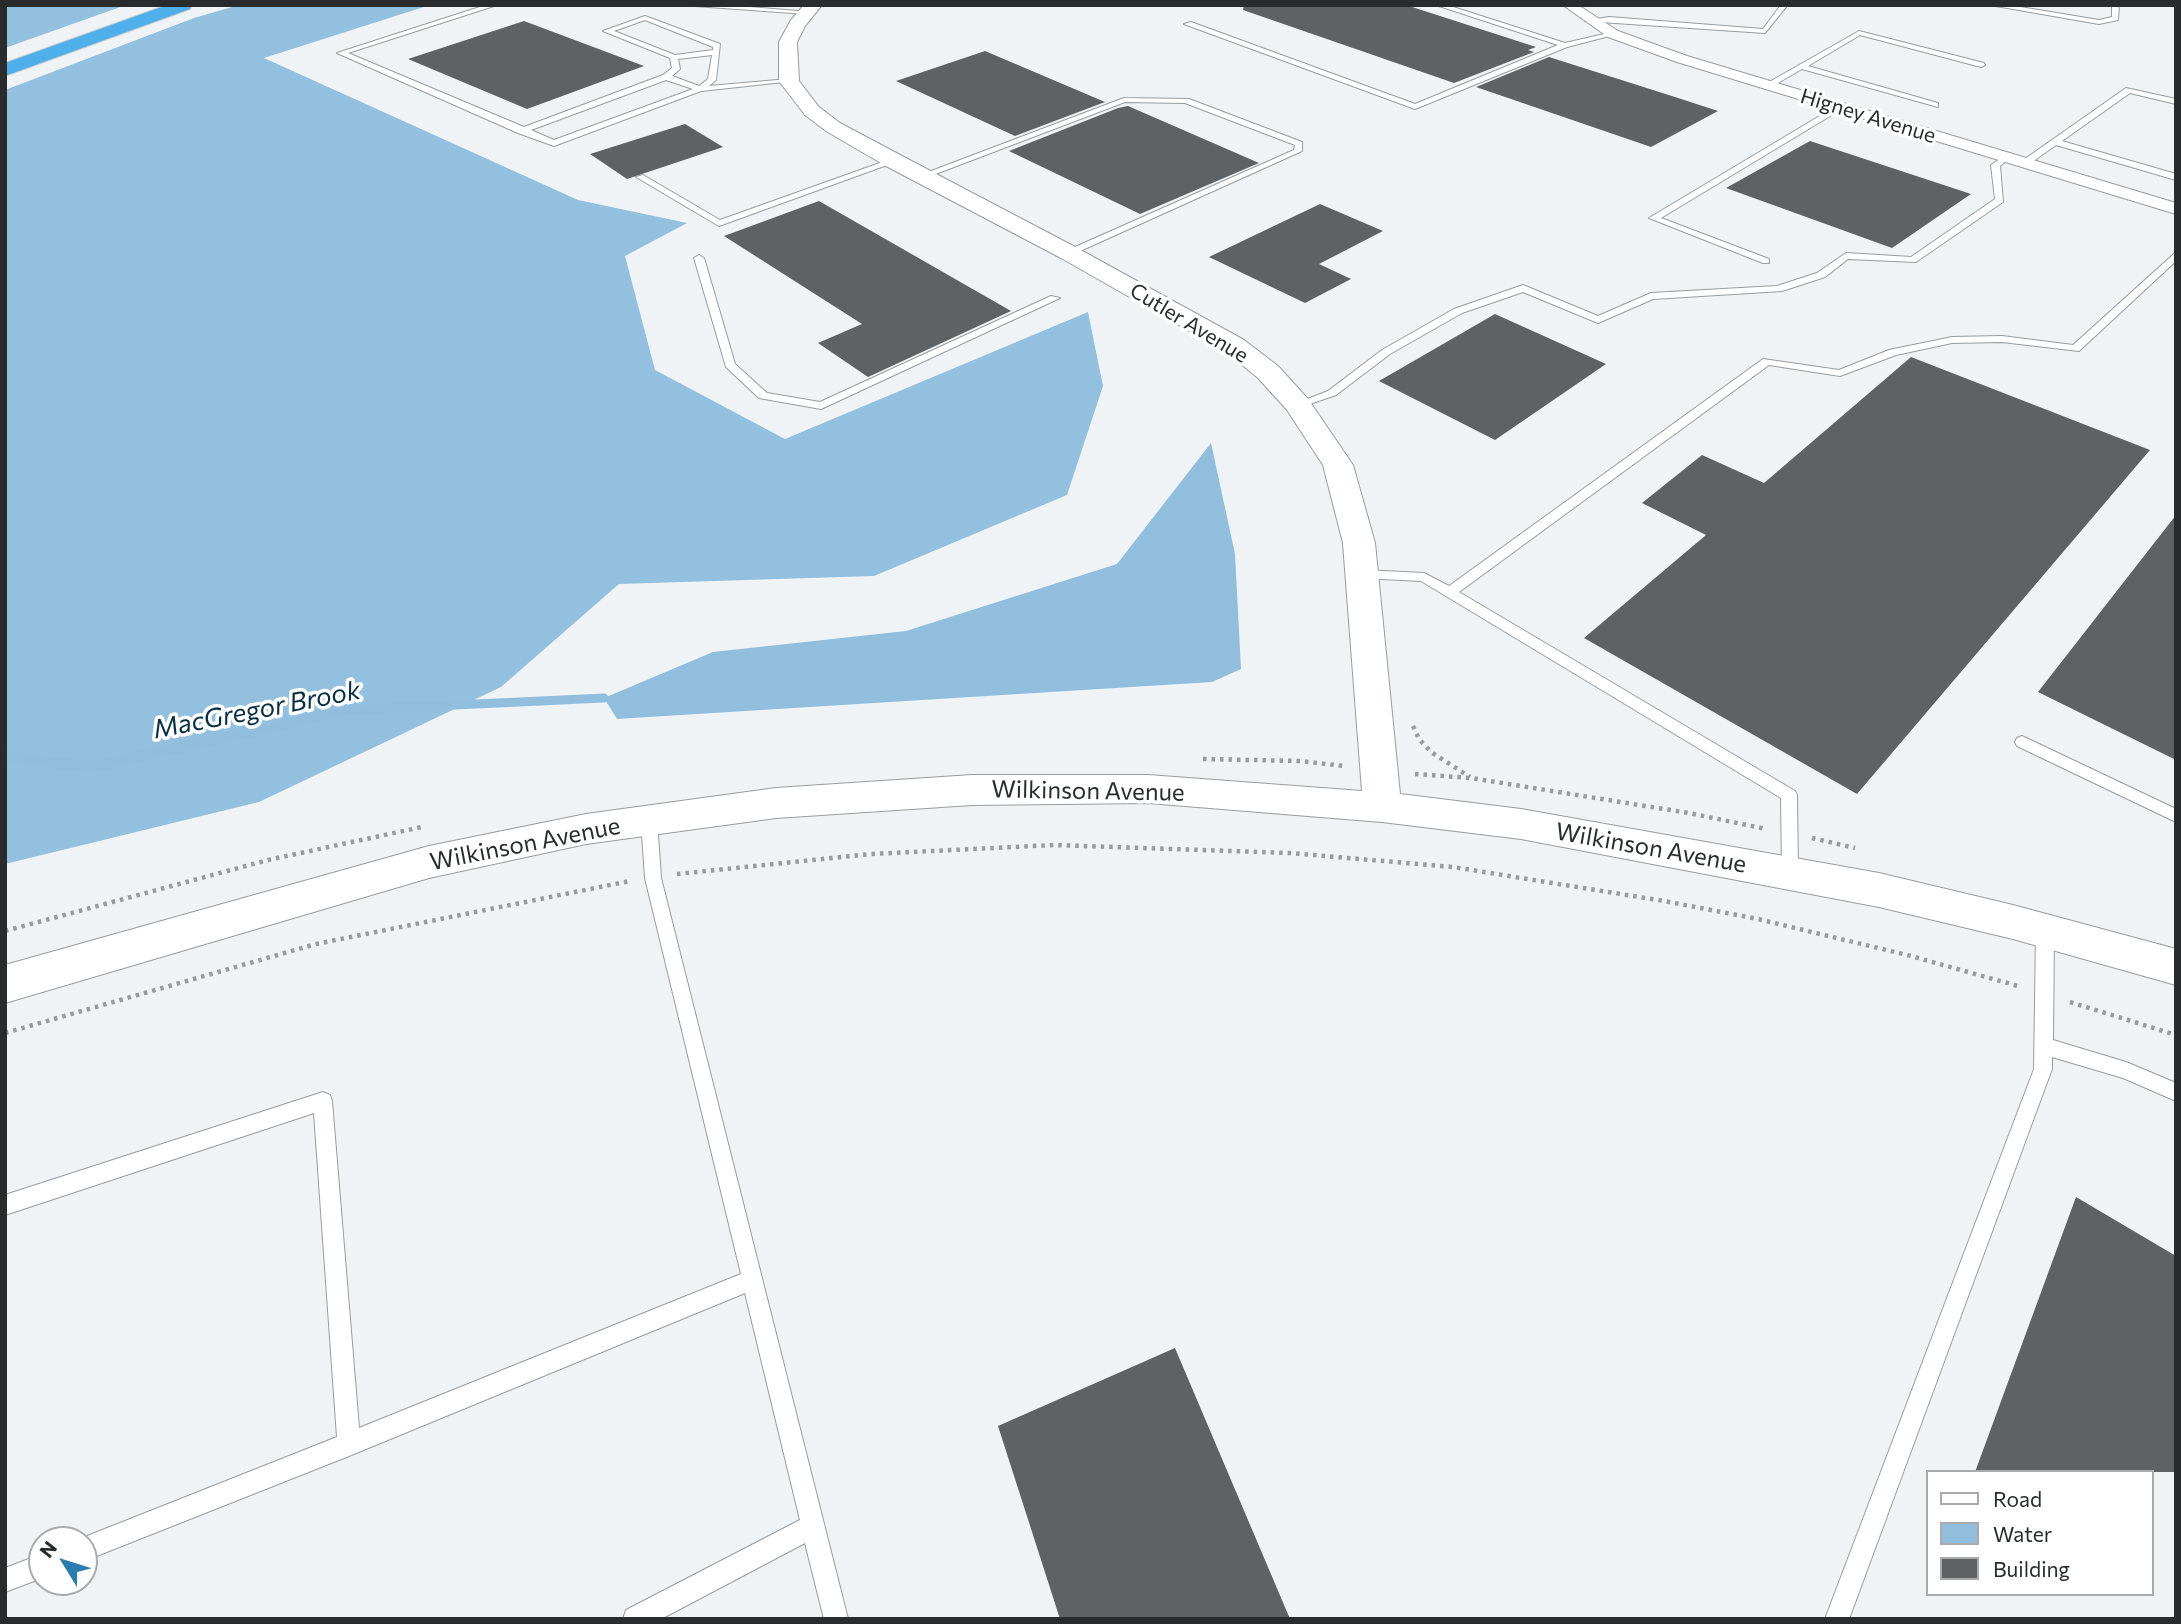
<!DOCTYPE html>
<html>
<head>
<meta charset="utf-8">
<style>
  body { margin:0 }
  #map { position:relative; width:2181px; height:1624px; overflow:hidden; background:#eff3f6; font-family:Commissioner,sans-serif }
  canvas { display:block }
  .frame { position:absolute; inset:0; border:7px solid #292b2c; pointer-events:none }
  .legend { position:absolute; left:1926px; top:1470px; width:228px; height:126px; box-sizing:border-box; background:#fff; border:2px solid #a9aaab; margin:0; padding:9px 12px; list-style:none; font-size:21px; color:#292b2c }
  .legend li { display:flex; align-items:center; gap:14px; height:35px }
  .legend b { width:35px; border:2px solid #a9aaab }
  .north { position:absolute; left:28px; top:1526px; width:70px; height:70px; box-sizing:border-box; background:#fff; border:2px solid #a9aaab; border-radius:50%; rotate:308deg; font-size:19px; font-weight:700; line-height:28px; text-align:center; color:#292b2c }
  .north::after { content:''; display:block; margin:auto; width:24px; height:32px; background:#2a7dae; clip-path:polygon(50% 0,100% 100%,50% 72%,0 100%) }
</style>
</head>
<body>
<div id="map">
<canvas width="2181" height="1624"></canvas>
<div class="frame"></div>
<ul class="legend">
<li><b style="height:9px;background:#fff"></b>Road</li>
<li><b style="height:19px;background:#92bedd"></b>Water</li>
<li><b style="height:19px;background:#5e6264"></b>Building</li>
</ul>
<div class="north">N</div>
</div>
<script>
const context = document.querySelector('canvas').getContext('2d');
context.lineJoin = 'round';
function paint(path, color) { context.fillStyle = color; context.fill(path, 'evenodd'); }
const shape = rows => new Path2D(rows.map(r => 'M' + r).join(''));
function stroke(path, color, width, dash) { context.strokeStyle = color; context.lineWidth = width; context.lineCap = dash ? 'butt' : 'round'; context.setLineDash(dash || []); context.stroke(path); }
function write(font, color, halo, rows, align = 'center') {
  context.font = font + ' Commissioner,sans-serif'; context.lineWidth = 7; context.setLineDash([]); context.textBaseline = 'middle'; context.strokeStyle = halo; context.fillStyle = color; for (const [text, x, y, turn = 0] of rows) {
    context.save(); context.translate(x, y); context.rotate((+turn || 0) * Math.PI / 180); context.textAlign = isNaN(turn) ? turn : align; if (halo) context.strokeText(text, 0, 0); context.fillText(text, 0, 0); context.restore();
  }
}
const forest = shape([
  [5,5,126,5,5,48],
  [239,5,430,5,264,58,578,200,687,223,625,256,655,370,785,439,1088,312,1103,386,1067,495,874,576,619,584,501,687,259,802,5,864,5,90,194,18]
]);
const water = shape([
  [1211,443,1235,554,1241,669,1212,682,617,719,604,698,713,652,906,631,1117,564]
]);
const streamFar1 = shape([
  [269,728,349,710,604,698]
]);
const stream = shape([
  [5,757,91,767,277,726]
]);
const building = shape([
  [1244,5,1406,5,1536,47,1528,50,1534,52,1454,83,1243,10],
  [524,21,644,66,527,109,408,59],
  [985,51,1105,102,1015,136,896,81],
  [1549,57,1675,97,1718,111,1651,147,1476,87],
  [1128,106,1259,163,1140,214,1009,151,1118,108],
  [685,124,723,147,627,179,590,154],
  [1810,141,1971,194,1892,248,1726,188],
  [819,201,1011,311,868,377,818,343,862,324,724,236],
  [1320,204,1383,231,1319,264,1351,279,1305,303,1209,257],
  [1495,314,1606,364,1495,440,1379,381],
  [1911,357,2150,450,1857,794,1584,638,1706,535,1642,503,1702,455,1764,483],
  [2176,515,2176,760,2038,692],
  [2076,1197,2176,1256,2176,1472,1975,1472],
  [1175,1348,1290,1619,1060,1619,998,1426]
]);
const path = shape([
  [1413,726,1419,739,1431,752,1470,777],
  [1203,759,1300,761,1344,766],
  [1415,774,1471,778,1689,813,1766,829],
  [1812,838,1855,848],
  [677,874,871,854,1054,845,1290,853,1453,867,1664,901,1758,919,1911,956,2018,986],
  [5,931,268,860,422,827],
  [2070,1002,2176,1035],
  [5,1033,316,944,630,881]
]);
const lane = shape([
  [486,5,497,5,348,53,524,127,663,75,672,68,670,58,603,31,645,16,720,44,716,80,709,86,789,79,793,81,701,91,554,146,518,133,337,53,486,5],
  [645,20,713,47,713,50,675,55,614,31,645,20],
  [712,55,708,79,699,86,672,76,680,69,678,59,712,55],
  [666,80,693,89,554,140,531,130,666,80],
  [681,5,725,5,810,12,806,14,681,5],
  [1436,5,1447,5,1565,43,1613,32,1617,34,1567,47,1415,109,1184,24,1191,22,1415,104,1558,45,1436,5],
  [1990,5,2008,5,2099,20,2112,17,2112,5,2119,5,2118,20,2099,24,1990,5],
  [1780,6,1786,7,1765,33,1585,21,1609,17,1763,29,1780,6],
  [1859,31,1984,63,1985,65,1981,67,1860,35,1808,66,1938,103,1938,107,1802,69,1771,87,1764,85,1859,31],
  [2126,88,2176,99,2176,104,2130,93,2062,141,2176,174,2176,180,2056,145,2028,165,2022,165,2022,161,2126,88],
  [1124,98,1189,99,1302,142,1302,151,1069,256,1064,253,1066,251,1294,150,1295,145,1185,103,1125,102,925,178,918,176,1124,98],
  [1838,105,1845,107,1661,218,1769,259,1769,263,1763,263,1649,218,1838,105],
  [2006,155,2010,158,2000,166,2003,202,1916,262,1848,259,1825,277,1782,291,1653,299,1598,323,1523,292,1462,313,1390,354,1336,395,1298,408,1292,405,1328,391,1382,350,1454,309,1523,285,1598,316,1651,293,1777,286,1817,273,1846,253,1911,257,1995,199,1991,165,2006,155],
  [891,159,898,161,719,226,636,177,643,175,720,220,891,159],
  [2176,252,2176,261,2079,351,2002,342,1952,343,1896,355,1840,376,1769,365,1459,592,1795,791,1797,795,1798,873,1796,878,1784,878,1782,873,1781,798,1421,581,1362,578,1355,574,1362,570,1424,573,1449,586,1763,359,1839,370,1889,350,1952,337,2002,336,2073,345,2176,252],
  [699,255,704,258,735,364,767,393,820,402,1051,296,1060,298,821,409,759,398,726,367,694,258,699,255],
  [2022,736,2176,809,2176,822,2017,746,2015,742,2017,738,2022,736],
  [649,814,655,816,657,820,661,878,848,1619,824,1619,805,1543,661,1619,623,1619,626,1610,800,1520,745,1293,349,1456,84,1561,84,1540,77,1540,337,1437,314,1113,5,1215,5,1195,323,1092,330,1095,332,1101,359,1428,741,1274,645,878,641,820,643,816,649,814],
  [2045,924,2051,926,2054,931,2053,1040,2126,1062,2176,1083,2176,1101,2123,1078,2052,1057,2052,1069,1849,1619,1825,1619,2034,1069,2036,931,2039,926,2045,924],
  [42,1554,42,1578,5,1592,5,1568,42,1554]
]);
const street = shape([
  [1563,5,1578,5,1618,31,1687,56,2176,203,2176,214,1677,62,1608,37,1563,5]
]);
const secondary = shape([
  [804,5,822,5,805,26,797,42,799,81,819,107,840,123,902,156,1077,248,1244,340,1278,366,1308,399,1353,465,1375,543,1400,794,1521,809,1879,873,2013,905,2176,949,2176,985,2013,939,1879,907,1521,839,1382,822,1148,803,972,805,776,818,586,844,429,878,5,1003,5,965,429,846,586,814,776,788,972,775,1148,775,1362,791,1343,543,1323,465,1287,410,1258,378,1226,352,1061,258,886,166,826,131,805,115,779,81,779,42,791,20,804,5]
]);
const highway = shape([
  [167,5,192,5,190,9,5,76,5,63,167,5]
]);
const farStreetnames = [
  ["Higney Avenue",1868,116,17],
  ["Cutler Avenue",1189,323,31]
];
const streetNames = [
  ["Wilkinson Avenue",1088,791,1],
  ["Wilkinson Avenue",525,844,-11],
  ["Wilkinson Avenue",1651,848,10]
];
const waterNames = [
  ["MacGregor Brook",257,710,-11]
];
paint(forest, '#94c0df');
paint(water, '#92bedd');
stroke(streamFar1, '#92bedd', 9);
stroke(stream, '#92bedd', 11);
paint(building, '#5e6264');
stroke(lane, '#999c9f', 2);
stroke(street, '#999c9f', 2);
stroke(secondary, '#999c9f', 2);
stroke(highway, '#d0d0d1', 2);
stroke(path, '#989b9d', 4.5, [3.5, 5]);
paint(lane, '#fff');
paint(street, '#fff');
paint(secondary, '#fff');
paint(highway, '#4fafea');
write('21px', '#292b2c', '#fff', farStreetnames);
write('24px', '#292b2c', '#fff', streetNames);
write('italic 26px', '#082e43', '#fff', waterNames);
</script>
</body>
</html>
